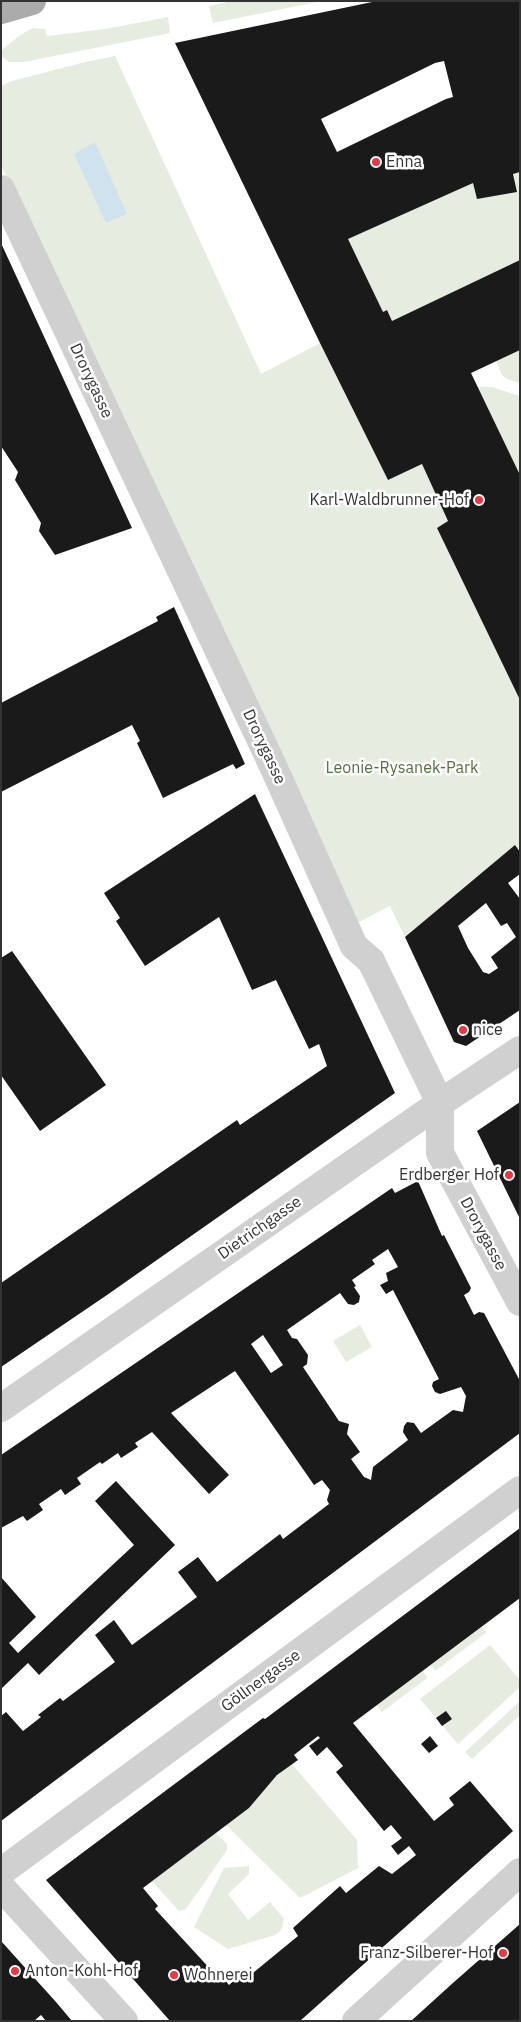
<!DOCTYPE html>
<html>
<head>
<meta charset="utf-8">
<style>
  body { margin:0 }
  #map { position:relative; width:521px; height:2022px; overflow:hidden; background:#fff; font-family:"IBM Plex Sans",sans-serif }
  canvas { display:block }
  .frame { position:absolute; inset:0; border:2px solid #333; pointer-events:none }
</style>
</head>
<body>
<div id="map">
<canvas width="521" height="2022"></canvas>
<div class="frame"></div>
</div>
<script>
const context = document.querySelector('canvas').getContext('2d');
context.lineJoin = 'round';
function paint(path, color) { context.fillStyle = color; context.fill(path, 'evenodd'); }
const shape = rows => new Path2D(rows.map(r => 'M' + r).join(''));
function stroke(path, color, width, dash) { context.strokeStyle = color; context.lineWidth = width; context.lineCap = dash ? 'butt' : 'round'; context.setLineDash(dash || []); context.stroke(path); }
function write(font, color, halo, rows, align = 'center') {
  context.font = font + ' "IBM Plex Sans",sans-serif'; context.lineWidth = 5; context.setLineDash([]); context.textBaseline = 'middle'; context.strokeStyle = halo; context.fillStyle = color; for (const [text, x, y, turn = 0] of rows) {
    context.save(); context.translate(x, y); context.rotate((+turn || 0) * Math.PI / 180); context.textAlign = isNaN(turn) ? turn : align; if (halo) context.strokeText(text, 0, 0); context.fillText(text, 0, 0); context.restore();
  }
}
const green = shape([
  [232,1,322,1,213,23,209,6],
  [168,17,170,33,24,62,9,62,1,56,1,51,4,48,20,35,33,28,45,29,47,36,105,29],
  [115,56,261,374,320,343,388,480,422,464,448,521,437,528,520,700,520,852,515,846,405,937,390,906,353,925,1,165,1,86,12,81,85,62],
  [520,172,520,260,392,321,387,310,383,312,348,239,473,183,477,199,517,192,513,174],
  [520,350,520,383,507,379,502,375,496,361],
  [478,387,492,387,520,396,520,475],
  [360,1325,372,1347,346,1362,333,1341],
  [482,1627,487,1632,435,1671,431,1665],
  [490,1645,520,1680,520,1687,458,1744,420,1699],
  [423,1671,427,1678,382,1712,377,1705],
  [520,1701,520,1715,472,1759,465,1752],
  [292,1764,357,1840,358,1868,300,1898,226,1825,249,1808,277,1775],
  [216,1833,227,1844,227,1850,186,1909,179,1911,152,1881],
  [249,1866,249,1874,228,1894,248,1920,270,1902,284,1919,281,1930,275,1935,228,1949,194,1927,224,1868]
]);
const water = shape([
  [95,142,127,214,106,223,74,154]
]);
const building = shape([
  [377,1,520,1,520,172,513,174,517,192,477,199,473,183,348,239,383,312,387,310,392,321,520,260,520,350,471,373,520,475,520,700,437,528,448,521,422,464,388,480,320,343,175,43],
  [444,61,453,97,446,99,337,152,321,119,435,63],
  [1,243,132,528,55,555,39,531,41,523,15,480,18,472,1,446],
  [174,607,245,764,236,769,233,764,163,798,137,743,140,741,132,725,1,792,1,703,158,621,156,617],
  [255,794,395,1093,107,1295,1,1367,1,1283,237,1120,240,1125,327,1066,319,1044,309,1049,276,980,252,990,219,917,145,966,116,921,120,918,104,893],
  [515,845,520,852,520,874,508,883,520,899,520,1010,466,1046,454,1042,405,937],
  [486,903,501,926,507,923,516,937,491,957,498,968,489,974,483,972,468,948,458,926],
  [12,951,106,1085,40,1131,1,1075,1,958],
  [520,1102,520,1219,477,1131],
  [418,1181,442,1236,444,1235,471,1288,469,1292,464,1295,474,1315,479,1312,484,1313,520,1381,520,1433,1,1821,1,1716,6,1712,23,1731,41,1717,38,1715,60,1698,63,1701,115,1662,95,1635,114,1620,132,1645,197,1597,178,1572,198,1557,217,1582,280,1534,283,1539,329,1504,327,1500,330,1490,322,1480,314,1485,235,1371,171,1413,229,1475,209,1494,152,1432,135,1443,138,1447,121,1458,118,1453,102,1464,100,1462,77,1478,81,1484,65,1495,61,1489,39,1504,43,1510,27,1521,23,1516,1,1528,1,1455,392,1188,395,1193],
  [388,1249,398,1267,386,1273,388,1281,380,1285,386,1294,393,1290,439,1379,433,1382,432,1386,435,1392,440,1394,461,1387,466,1396,463,1412,453,1410,421,1433,414,1423,407,1422,404,1426,403,1432,408,1440,373,1467,371,1480,364,1477,351,1459,360,1452,347,1434,349,1424,339,1421,303,1367,307,1364,308,1355,297,1339,292,1338,287,1330,340,1293,348,1304,354,1305,359,1302,360,1296,354,1287,356,1286,352,1280,375,1264,372,1260],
  [263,1335,283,1365,271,1373,251,1344],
  [116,1481,175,1545,39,1675,28,1663,1,1689,1,1577,36,1617,9,1643,18,1653,134,1545,95,1501],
  [520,1528,520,1598,353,1723,434,1821,454,1805,449,1798,470,1781,513,1831,300,2021,170,2021,46,1880,263,1718,265,1719],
  [318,1736,320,1738,309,1746,317,1756,327,1747,343,1766,336,1772,384,1831,391,1825,402,1838,391,1846,398,1855,409,1846,416,1855,392,1874,379,1866,346,1893,340,1886,293,1928,298,1936,248,1977,243,1972,229,1985,216,1969,213,1972,155,1909,158,1906,143,1888,249,1808,277,1775,298,1760,294,1755],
  [446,1711,452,1719,442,1726,436,1718],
  [430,1736,438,1746,429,1753,421,1744],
  [520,1924,520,2021,411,2021,454,1982],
  [1,1941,56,2002,72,2021,46,2021,41,2015,34,2021,1,2021]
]);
const pedestrian = shape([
  [1,189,273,766,354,946,371,961]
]);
const minor = shape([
  [371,961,440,1103,440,1153,520,1302],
  [1,1408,440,1103,520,1050],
  [1,1872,520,1490],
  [1,1887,124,2021],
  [356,2021,520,1872]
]);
const primary = shape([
  [1,10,32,1]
]);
const markers = [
  [376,162,5,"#e63946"],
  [479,500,5,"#e63946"],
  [463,1030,5,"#e63946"],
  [509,1175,5,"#e63946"],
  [503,1953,5,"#e63946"],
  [15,1971,5,"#e63946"],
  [174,1975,5,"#e63946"]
];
const poiNames = [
  ["Enna",386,162],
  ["Karl-Waldbrunner-Hof",469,500,"right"],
  ["nice",473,1030],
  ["Erdberger Hof",499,1175,"right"],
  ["Franz-Silberer-Hof",493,1953,"right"],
  ["Anton-Kohl-Hof",25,1971],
  ["Wohnerei",184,1975]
];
const streetNames = [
  ["Drorygasse",91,381,65],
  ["Drorygasse",264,747,65],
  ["Dietrichgasse",260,1228,-35],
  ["Drorygasse",483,1234,62],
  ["Göllnergasse",261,1681,-36]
];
const parkNames = [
  ["Leonie-Rysanek-Park",402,768]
];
paint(green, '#e6ecdf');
paint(water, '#cfe2ee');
paint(building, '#1a1a1a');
stroke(pedestrian, '#d0d0d0', 28);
stroke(minor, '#d0d0d0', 28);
stroke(primary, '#ababab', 28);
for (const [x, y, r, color] of markers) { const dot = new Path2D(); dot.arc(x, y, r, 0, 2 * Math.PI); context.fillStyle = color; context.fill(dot); stroke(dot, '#fff', 2); }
write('16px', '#333', '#fff', poiNames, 'left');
write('16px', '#333', '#fff', streetNames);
write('16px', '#56703f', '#fff', parkNames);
</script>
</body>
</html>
